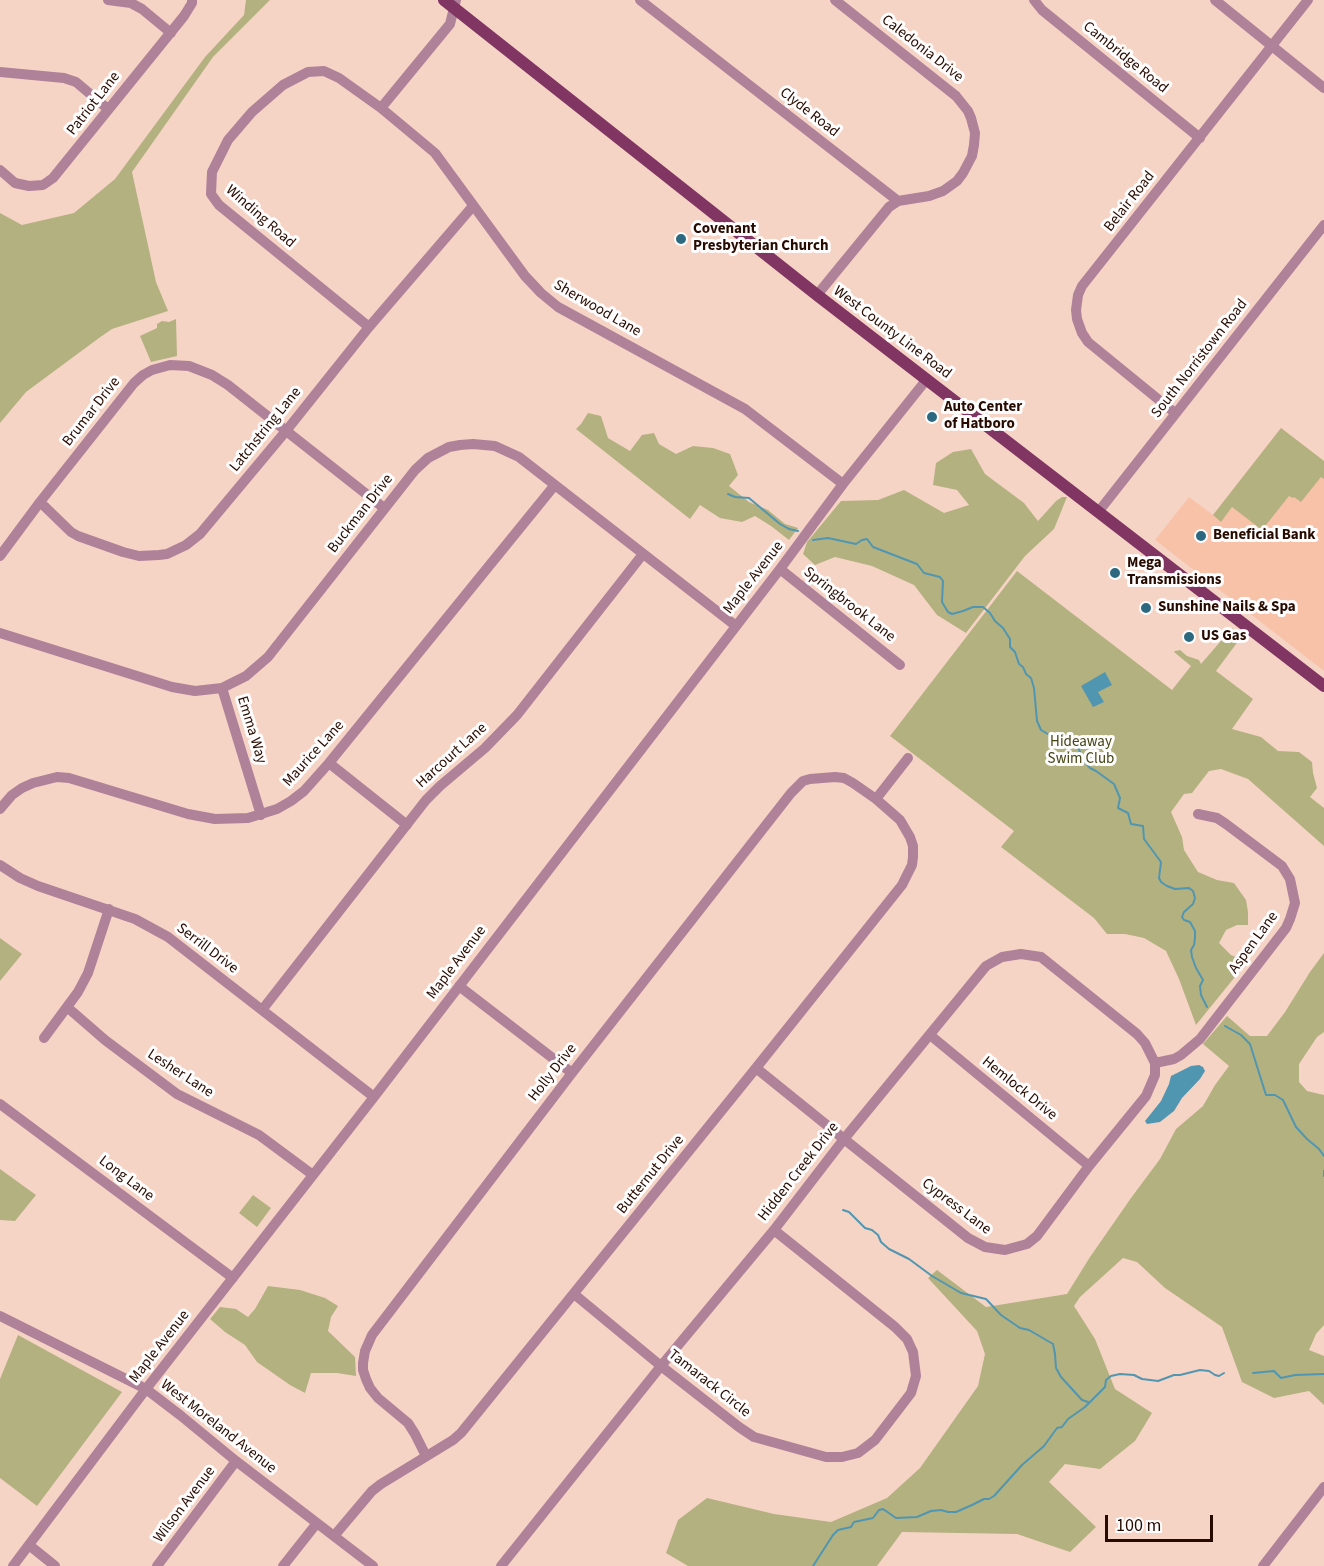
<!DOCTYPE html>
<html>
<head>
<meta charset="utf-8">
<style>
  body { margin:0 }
  #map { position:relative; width:1324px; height:1566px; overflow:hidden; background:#f6d4c5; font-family:"Source Sans 3",sans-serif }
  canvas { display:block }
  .scale { position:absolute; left:1105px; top:1515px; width:108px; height:27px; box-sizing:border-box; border:3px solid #280b00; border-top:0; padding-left:8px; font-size:18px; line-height:21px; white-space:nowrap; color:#280b00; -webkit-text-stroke:4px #fdfdfd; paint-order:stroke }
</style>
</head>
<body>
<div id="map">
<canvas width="1324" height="1566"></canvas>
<div class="scale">100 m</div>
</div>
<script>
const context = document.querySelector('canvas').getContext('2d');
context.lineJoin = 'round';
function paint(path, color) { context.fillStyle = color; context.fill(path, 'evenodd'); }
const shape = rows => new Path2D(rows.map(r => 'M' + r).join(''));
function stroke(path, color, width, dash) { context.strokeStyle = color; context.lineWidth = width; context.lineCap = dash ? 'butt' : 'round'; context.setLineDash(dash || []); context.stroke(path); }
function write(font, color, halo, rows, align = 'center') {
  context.font = font + ' "Source Sans 3",sans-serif'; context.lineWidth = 6; context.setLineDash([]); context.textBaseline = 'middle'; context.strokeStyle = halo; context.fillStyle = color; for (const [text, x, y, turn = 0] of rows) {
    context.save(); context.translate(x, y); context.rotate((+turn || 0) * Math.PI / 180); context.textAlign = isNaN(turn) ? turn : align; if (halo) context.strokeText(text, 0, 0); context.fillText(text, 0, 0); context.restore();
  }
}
const built = shape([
  [1281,428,1324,461,1324,671,1155,540,1189,497,1213,515]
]);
const green = shape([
  [246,0,270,0,213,57,132,172,156,282,168,311,112,329,99,338,26,392,0,423,0,213,22,225,74,213,115,179,205,57,244,15],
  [176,319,177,356,151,362,140,336,157,328,157,324,162,321,169,322],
  [588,413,601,416,608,438,630,451,642,435,654,433,659,444,676,454,693,446,713,448,730,454,738,475,729,486,749,502,768,510,785,524,798,528,789,540,771,526,755,516,742,522,720,518,700,505,690,519,576,429,581,424],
  [1281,428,1324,461,1324,479,1321,477,1301,502,1294,497,1293,498,1289,496,1262,530,1232,507,1221,522,1213,515],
  [971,449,985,474,1024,503,1038,521,1056,501,1062,497,1067,497,1054,529,1025,556,966,633,937,615,914,585,872,566,835,557,815,565,803,554,807,542,841,501,878,500,904,490,944,513,969,505,957,490,933,485,936,463,953,452],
  [1017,571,1172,690,1191,666,1174,652,1175,651,1180,650,1187,656,1199,660,1201,664,1232,628,1242,636,1216,671,1253,699,1232,729,1261,737,1278,751,1299,752,1312,762,1313,773,1317,788,1310,797,1324,808,1324,846,1248,779,1221,769,1209,771,1192,793,1184,794,1171,812,1182,837,1184,850,1198,872,1217,880,1234,883,1246,900,1248,912,1248,925,1237,925,1226,930,1219,943,1231,955,1247,962,1196,1025,1179,979,1166,951,1144,938,1125,934,1107,934,1094,918,1001,847,1014,831,890,736],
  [0,938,22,954,0,981],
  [1324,953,1324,1032,1317,1037,1299,1064,1299,1082,1307,1091,1324,1095,1324,1325,1316,1334,1309,1350,1324,1356,1324,1405,1309,1391,1274,1398,1242,1382,1222,1327,1165,1288,1137,1262,1123,1258,1080,1297,1074,1306,1095,1339,1115,1389,1152,1413,1135,1441,1100,1469,1065,1464,1049,1482,1096,1527,1070,1552,1017,1534,902,1532,877,1566,688,1566,666,1553,678,1520,707,1498,774,1514,831,1522,887,1498,920,1468,978,1386,985,1354,977,1331,928,1278,937,1270,986,1307,1067,1294,1090,1257,1131,1198,1160,1159,1176,1129,1203,1106,1215,1085,1229,1066,1203,1044,1227,1016,1250,1036,1267,1036,1285,1012,1310,972],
  [0,1169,36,1195,15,1221,0,1220],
  [253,1195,271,1208,257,1227,239,1213],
  [268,1286,300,1290,325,1298,338,1306,331,1317,328,1331,355,1357,356,1376,337,1373,311,1373,305,1393,290,1385,257,1362,245,1345,225,1332,210,1319,220,1307,236,1309,248,1317,255,1309],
  [18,1335,122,1392,37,1506,0,1478,0,1379]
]);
const water = shape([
  [1105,672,1112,685,1098,692,1104,702,1093,707,1081,686],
  [1199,1065,1203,1067,1205,1071,1200,1079,1182,1098,1174,1111,1160,1122,1147,1124,1145,1121,1161,1101,1169,1084,1171,1076,1191,1066]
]);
const stream = shape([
  [728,494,735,497,749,498,780,524,789,529,798,531],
  [813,540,828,538,856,544,862,540,867,539,873,547,917,564,924,573,940,577,943,581,942,602,948,612,952,614,963,611,973,607,983,607,990,613,995,621,1003,628,1010,639,1010,647,1015,652,1019,664,1023,667,1026,674,1031,678,1034,688,1037,721,1041,730,1053,737,1059,735,1069,737,1076,743,1084,761,1090,768,1096,771,1114,784,1120,798,1118,808,1128,813,1131,824,1143,826,1144,839,1161,862,1159,878,1161,882,1167,886,1175,889,1189,888,1193,891,1195,898,1193,904,1184,912,1182,917,1184,920,1190,922,1195,931,1195,938,1194,945,1191,950,1192,957,1196,968,1203,980,1200,986,1201,995,1207,1007],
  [1225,1026,1241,1035,1250,1044,1266,1095,1275,1095,1283,1100,1296,1127,1307,1139,1319,1149,1324,1156],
  [1324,1171,1324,1176],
  [843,1210,849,1212,865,1228,872,1230,878,1235,881,1242,889,1249,909,1259,932,1276,961,1293,986,1299,1001,1315,1020,1328,1029,1330,1053,1344,1055,1354,1056,1368,1061,1377,1082,1400,1088,1402],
  [1253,1373,1274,1371,1281,1378,1295,1375,1324,1374],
  [813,1566,833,1535,838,1530,851,1527,854,1522,873,1518,879,1510,883,1509,896,1518,917,1517,931,1511,941,1510,948,1512,956,1512,972,1505,984,1499,989,1499,994,1496,1022,1465,1044,1446,1057,1428,1062,1427,1068,1419,1085,1407,1105,1387,1106,1380,1111,1376,1120,1374,1134,1375,1142,1379,1158,1381,1174,1375,1180,1375,1200,1370,1209,1371,1215,1375,1219,1376,1224,1373]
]);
const minor = shape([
  [108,0,131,3,142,9,171,33],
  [640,0,898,201,929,196,943,191,957,181,963,173,972,156,974,145,975,133,971,118,968,111,956,96,835,0],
  [1034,0,1042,10,1200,138],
  [1215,0,1324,88],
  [0,72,64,78,76,82,108,109],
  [381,108,450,24,456,0],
  [0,170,15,183,29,186,43,185,53,178,184,16,192,3,192,0],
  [817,295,889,207,898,201],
  [369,327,219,205,211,194,212,172,228,140,252,112,283,85,308,72,324,71,339,78,381,108,435,153,525,276,541,293,558,307,745,409,843,484],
  [1175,413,1088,342,1082,333,1077,319,1076,310,1078,295,1082,286,1308,0],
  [40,502,71,532,78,536,123,552,139,556,159,555,167,554,186,545,200,534,286,431,369,327,473,206],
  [1099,511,1324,225],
  [0,556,40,502,134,383,143,375,152,370,170,365,189,366,212,375,228,385,384,508],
  [780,569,900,665],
  [0,633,172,687,195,691,222,688,246,676,268,657,415,470,428,458,449,447,460,445,473,444,495,446,519,457,736,626],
  [222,688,261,815],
  [329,763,407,825],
  [876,799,908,758],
  [0,809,12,795,22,788,33,783,57,777,69,778,188,814,215,819,248,818,277,809,291,801,304,791,329,763,554,486],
  [0,865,20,878,38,886,135,919,168,937,374,1097],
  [459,986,572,1073],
  [67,1007,105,1040,177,1094,259,1135,313,1175],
  [262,1010,426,800,440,786,485,748,517,715,643,554],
  [930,1035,1089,1166],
  [44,1038,78,992,88,973,109,909],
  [1155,1063,1174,1059,1181,1055,1200,1039,1286,928,1290,919,1295,903,1290,879,1282,866,1226,824,1217,818,1198,814],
  [0,1104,233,1278],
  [574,1294,661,1366,739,1427,754,1437,826,1457,842,1457,858,1453,875,1440,911,1393,916,1376,913,1352,907,1339,895,1327,774,1230],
  [0,1316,146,1389,180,1415,236,1461,373,1566],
  [334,1536,372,1491,381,1484,453,1440,461,1433,756,1068,902,885,912,865,913,857,913,846,910,837,900,820,876,799,853,783,844,778,835,777,810,779,803,781,791,793,572,1073,372,1335,365,1351,363,1363,363,1370,366,1379,370,1388,378,1398,408,1423,415,1434,426,1456],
  [29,1545,55,1566],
  [13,1566,146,1389,374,1097,780,569,843,484,927,379],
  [157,1566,236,1461],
  [283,1566,317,1523],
  [501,1566,661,1366,774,1230,844,1139,986,966,1002,957,1021,954,1041,957,1137,1034,1145,1043,1155,1063,1155,1075,1146,1096,1089,1166,1037,1236,1027,1244,1005,1250,985,1247,968,1238,844,1139,756,1068],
  [1263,1566,1324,1487]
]);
const major = shape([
  [444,0,817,295,1324,686]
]);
const markers = [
  [681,239,6,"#2c6980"],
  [932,417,6,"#2c6980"],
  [1201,536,6,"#2c6980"],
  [1115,573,6,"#2c6980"],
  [1146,608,6,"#2c6980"],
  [1189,637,6,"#2c6980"]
];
const streetNames = [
  ["Caledonia Drive",922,49,38],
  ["Cambridge Road",1125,58,39],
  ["Patriot Lane",94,104,-52],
  ["Clyde Road",809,113,38],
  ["Belair Road",1130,202,-52],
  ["Winding Road",260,217,41],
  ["Sherwood Lane",597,309,30],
  ["West County Line Road",892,333,37],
  ["South Norristown Road",1200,359,-52],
  ["Brumar Drive",92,412,-52],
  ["Latchstring Lane",266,430,-51],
  ["Buckman Drive",361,514,-52],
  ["Maple Avenue",754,578,-52],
  ["Springbrook Lane",849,605,38],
  ["Emma Way",251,730,73],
  ["Maurice Lane",314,754,-48],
  ["Harcourt Lane",452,756,-42],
  ["Aspen Lane",1254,943,-54],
  ["Serrill Drive",207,949,37],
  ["Maple Avenue",457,963,-53],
  ["Holly Drive",553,1073,-52],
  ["Lesher Lane",180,1074,33],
  ["Hemlock Drive",1019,1089,39],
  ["Hidden Creek Drive",799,1172,-52],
  ["Butternut Drive",651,1175,-51],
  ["Long Lane",126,1179,37],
  ["Cypress Lane",956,1207,37],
  ["Maple Avenue",160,1347,-52],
  ["Tamarack Circle",709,1384,38],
  ["West Moreland Avenue",218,1427,38],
  ["Wilson Avenue",185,1505,-53]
];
const poiNames = [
  ["Covenant",693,230],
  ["Presbyterian Church",693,247],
  ["Auto Center",944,408],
  ["of Hatboro",944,425],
  ["Beneficial Bank",1213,536],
  ["Mega",1127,564],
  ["Transmissions",1127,581],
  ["Sunshine Nails & Spa",1158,608],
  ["US Gas",1201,637]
];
const parkNames = [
  ["Hideaway",1081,743],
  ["Swim Club",1081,760]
];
paint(built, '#f8c2a9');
paint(green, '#b3b180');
paint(water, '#5196b1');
stroke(stream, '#5196b1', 2);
stroke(minor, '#af829a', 10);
stroke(major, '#813563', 12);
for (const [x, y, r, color] of markers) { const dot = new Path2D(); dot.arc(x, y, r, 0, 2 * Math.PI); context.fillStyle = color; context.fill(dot); stroke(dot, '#fdfdfd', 2); }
write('15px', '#280b00', '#fdfdfd', streetNames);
write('bold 15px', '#280b00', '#fdfdfd', poiNames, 'left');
write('15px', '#464314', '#fdfdfd', parkNames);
</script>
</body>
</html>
